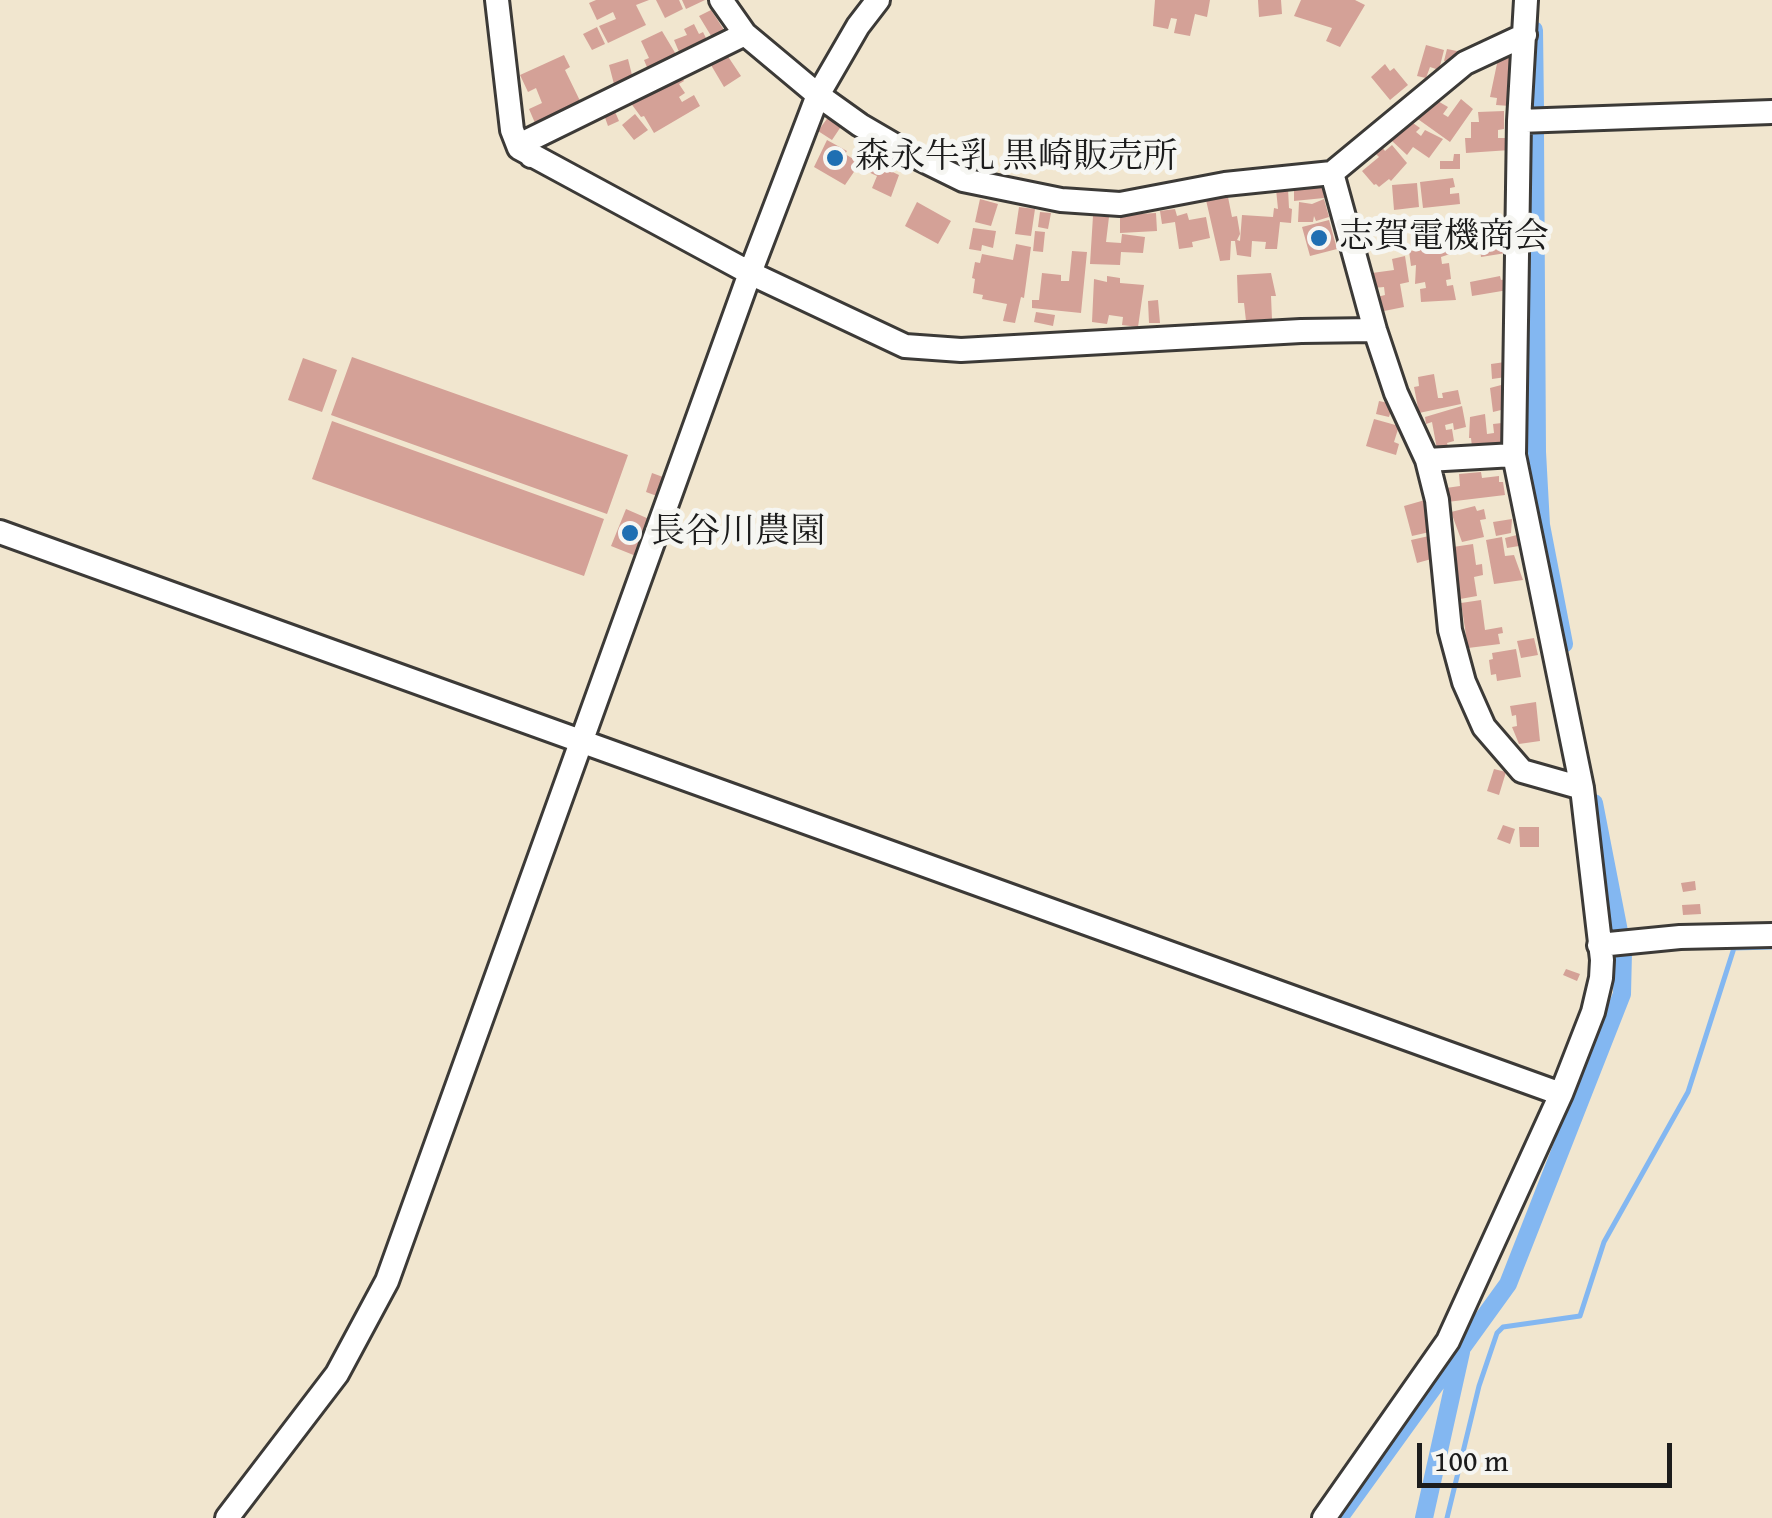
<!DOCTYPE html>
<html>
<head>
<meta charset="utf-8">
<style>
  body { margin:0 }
  #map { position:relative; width:1772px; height:1518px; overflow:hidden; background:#f1e6cf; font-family:"Gentium Book Plus",serif }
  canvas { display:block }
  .scale { position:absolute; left:1417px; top:1443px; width:255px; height:45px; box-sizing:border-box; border:5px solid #1c1c1c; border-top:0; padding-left:12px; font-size:30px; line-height:35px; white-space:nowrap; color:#1c1c1c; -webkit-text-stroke:8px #f6f6f2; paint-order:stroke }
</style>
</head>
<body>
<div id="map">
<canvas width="1772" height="1518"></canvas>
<div class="scale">100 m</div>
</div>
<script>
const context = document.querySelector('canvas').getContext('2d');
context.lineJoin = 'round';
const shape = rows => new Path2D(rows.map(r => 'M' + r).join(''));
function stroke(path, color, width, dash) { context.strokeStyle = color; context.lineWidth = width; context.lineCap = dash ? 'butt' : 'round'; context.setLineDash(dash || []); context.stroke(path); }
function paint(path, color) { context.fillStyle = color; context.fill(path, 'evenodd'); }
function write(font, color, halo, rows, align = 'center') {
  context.font = font + ' "Gentium Book Plus","Noto Serif JP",serif'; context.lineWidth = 10; context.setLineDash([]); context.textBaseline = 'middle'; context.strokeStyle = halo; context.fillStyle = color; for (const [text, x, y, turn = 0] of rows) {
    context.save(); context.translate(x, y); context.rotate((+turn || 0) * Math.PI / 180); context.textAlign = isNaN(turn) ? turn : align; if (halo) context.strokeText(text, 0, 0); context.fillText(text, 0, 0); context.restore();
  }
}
const stream = shape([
  [1447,1518,1479,1386,1497,1333,1503,1327,1580,1316,1604,1242,1688,1092,1734,948,1772,947]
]);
const canal = shape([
  [1534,30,1535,108],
  [1535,134,1537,452,1541,525,1564,644],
  [1339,1518,1508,1284,1622,994,1623,952,1594,803],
  [1424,1518,1461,1352]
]);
const building = shape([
  [596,0,649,0,636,5,646,25,608,43,599,26,616,19,613,12,597,20,589,3],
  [656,0,679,0,683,9,665,18],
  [682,0,705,0,686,9],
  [1155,0,1210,0,1207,17,1195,14,1190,36,1174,33,1177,19,1171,18,1168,29,1153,26],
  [1258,0,1281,0,1282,14,1259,17],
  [1301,0,1355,0,1365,5,1340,47,1326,41,1332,28,1294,16],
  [711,10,728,36,716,44,699,16],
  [694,24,699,34,703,32,710,46,682,59,674,40,687,35,684,29],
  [597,27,605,44,592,50,583,34],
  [662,31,680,61,649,72,644,60,649,58,641,41],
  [1426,45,1444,50,1439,70,1430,67,1426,78,1417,76],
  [1447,49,1457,51,1454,63,1444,61],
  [1499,54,1512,55,1510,106,1496,105,1497,98,1490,97],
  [564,55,570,67,565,70,584,109,538,130,529,109,542,103,536,88,528,92,520,75],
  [727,55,741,76,724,87,711,65],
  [628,59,634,83,615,88,609,65],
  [1385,64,1390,71,1394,68,1408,85,1390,100,1371,77],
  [681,76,684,81,679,84,685,93,679,97,682,102,694,95,700,106,654,133,644,116,641,117,630,102],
  [1461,99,1473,109,1450,142,1415,117,1425,102,1432,106,1436,100,1448,107,1443,114,1448,117],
  [613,107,619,121,608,126,603,112],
  [1504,111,1504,129,1498,130,1498,138,1509,138,1510,150,1466,153,1465,138,1471,138,1471,122,1479,122,1478,112],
  [635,114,648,130,634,140,622,125],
  [829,116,842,125,832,140,818,131],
  [1405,121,1410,121,1420,128,1416,132,1421,136,1425,130,1443,139,1429,158,1413,147,1407,155,1391,140],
  [827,140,847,151,845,154,860,163,845,185,814,167],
  [1392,145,1407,163,1391,181,1389,179,1379,187,1376,184,1374,185,1362,171,1379,157,1375,153,1382,147,1385,151],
  [871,153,888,160,884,168,899,175,891,197,872,188,877,176,864,170],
  [1454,154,1460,154,1460,169,1440,169,1440,161,1453,161],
  [1453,178,1455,187,1450,188,1450,194,1459,193,1460,204,1423,208,1420,182],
  [1417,183,1419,207,1394,210,1392,185],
  [1323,185,1324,198,1294,201,1294,187],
  [1276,189,1288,189,1289,208,1292,209,1291,223,1280,222,1277,249,1265,249,1266,242,1252,241,1251,257,1237,255,1235,241,1231,241,1230,260,1220,261,1206,200,1228,197,1232,217,1237,216,1240,234,1237,240,1240,241,1242,215,1273,217,1274,208,1278,209],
  [980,199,998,204,991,226,975,222],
  [1324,199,1329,217,1316,221,1314,216,1313,222,1298,222,1299,202,1312,204],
  [917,202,951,221,938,244,905,226],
  [1019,207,1035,209,1031,236,1015,234],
  [1175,209,1177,216,1187,213,1189,220,1206,217,1210,238,1192,242,1193,247,1179,249,1175,222,1162,224,1160,211],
  [1040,212,1051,213,1048,229,1038,227],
  [1156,213,1157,231,1120,233,1120,215],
  [1093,216,1109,217,1106,242,1121,243,1122,234,1145,237,1143,253,1121,252,1120,265,1090,264],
  [1329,220,1337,249,1310,256,1302,227],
  [973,228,996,231,993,248,982,245,981,251,969,249],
  [1035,231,1045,232,1043,252,1033,251],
  [1488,239,1489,244,1504,242,1506,253,1481,257,1480,248,1470,250,1470,243],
  [1016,244,1031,247,1024,298,1021,297,1015,323,1003,321,1007,304,982,299,983,295,973,293,975,279,972,278,975,262,980,263,982,254,1013,260],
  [1447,246,1452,247,1453,253,1441,257,1442,264,1449,263,1451,279,1446,280,1447,286,1453,285,1456,300,1421,302,1420,289,1426,288,1425,282,1415,284,1416,265,1411,266,1409,251],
  [1072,251,1087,252,1081,313,1032,308,1032,300,1039,300,1042,273,1061,275,1061,281,1069,281],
  [1405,256,1409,282,1400,284,1404,307,1379,312,1377,297,1385,295,1384,287,1373,288,1372,273,1394,270,1392,259],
  [1271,273,1276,296,1271,296,1272,319,1246,321,1244,303,1238,303,1237,275],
  [1107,276,1120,278,1120,283,1144,285,1138,327,1122,325,1123,317,1109,315,1107,324,1092,322,1094,279,1107,282],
  [1500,276,1501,280,1506,279,1508,290,1472,296,1470,282],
  [1158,300,1160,323,1149,323,1148,301],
  [1036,312,1055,315,1053,326,1034,322],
  [352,357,628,455,607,514,331,415],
  [303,358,337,370,322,412,288,400],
  [1505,362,1506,377,1492,379,1491,364],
  [1434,374,1438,398,1443,398,1442,393,1458,390,1461,404,1419,413,1414,387,1419,386,1418,377],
  [1505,384,1509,408,1493,412,1490,388],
  [1379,401,1393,404,1389,417,1376,414],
  [1462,406,1466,427,1454,430,1453,423,1445,425,1446,430,1452,429,1454,441,1447,443,1450,453,1438,455,1432,422,1426,424,1425,417],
  [1485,414,1487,434,1494,433,1493,424,1502,423,1502,433,1508,432,1508,444,1472,447,1471,438,1469,438,1470,417],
  [1374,419,1399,426,1394,442,1399,444,1396,455,1366,446],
  [332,421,604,519,584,576,312,479],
  [1481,472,1482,478,1499,476,1499,482,1503,482,1505,495,1447,502,1446,488,1460,486,1459,474],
  [652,473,663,477,657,496,646,492],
  [1425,500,1434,531,1412,536,1404,506],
  [1475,506,1477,511,1484,509,1486,519,1480,520,1484,537,1462,542,1451,512],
  [626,509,649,519,636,556,611,546],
  [1512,519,1511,533,1496,536,1493,522],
  [1517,535,1519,546,1507,548,1505,538],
  [1429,536,1435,558,1417,563,1411,540],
  [1502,537,1505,556,1514,555,1523,580,1494,584,1486,540],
  [1473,544,1476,565,1482,564,1483,575,1474,577,1477,596,1460,599,1453,547],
  [1481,600,1485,630,1502,627,1503,633,1498,634,1500,644,1468,648,1461,603],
  [1534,638,1538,655,1521,658,1517,641],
  [1516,649,1521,677,1497,681,1496,674,1491,675,1489,660,1493,659,1492,653],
  [1536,702,1540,741,1519,744,1512,727,1517,726,1516,715,1512,716,1510,706],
  [1494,769,1506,772,1499,795,1487,791],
  [1503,825,1515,829,1510,844,1497,839],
  [1519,827,1539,827,1539,847,1520,847],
  [1695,881,1696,890,1683,892,1681,883],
  [1700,904,1701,914,1683,915,1682,905],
  [1566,969,1580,974,1577,981,1563,975]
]);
const minor = shape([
  [497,0,512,130,519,148,750,273,905,346,961,350,1301,331,1375,330],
  [721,0,745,34,818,95,860,125,908,153,963,180,1061,200,1120,204,1225,184,1332,173,1465,63,1525,35],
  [1519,121,1772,112],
  [531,156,527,141,745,34],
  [1332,173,1375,330,1396,393,1427,460,1437,500,1450,630,1464,682,1484,727,1522,771,1582,788],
  [1427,460,1514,455],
  [0,532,1561,1094],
  [1599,945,1680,937,1772,935],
  [227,1518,337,1374,387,1281,750,273,818,95,858,26,878,0],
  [1324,1518,1448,1341,1561,1094,1593,1012,1601,978,1602,960,1582,788,1514,455,1519,121,1526,0]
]);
const markers = [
  [835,158,10,"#1f6fb2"],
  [1319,238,10,"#1f6fb2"],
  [630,533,10,"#1f6fb2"]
];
const poiNames = [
  ["森永牛乳 黒崎販売所",855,158],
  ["志賀電機商会",1339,238],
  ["長谷川農園",650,533]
];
stroke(stream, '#83b7f1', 5);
stroke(canal, '#83b7f1', 18);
paint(building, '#d4a197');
stroke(minor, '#3c3a37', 28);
stroke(minor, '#fff', 22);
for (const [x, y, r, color] of markers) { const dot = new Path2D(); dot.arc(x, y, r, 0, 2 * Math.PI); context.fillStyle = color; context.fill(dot); stroke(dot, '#f6f6f2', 4); }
write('35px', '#1c1c1c', '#f6f6f2', poiNames, 'left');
</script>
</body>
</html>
